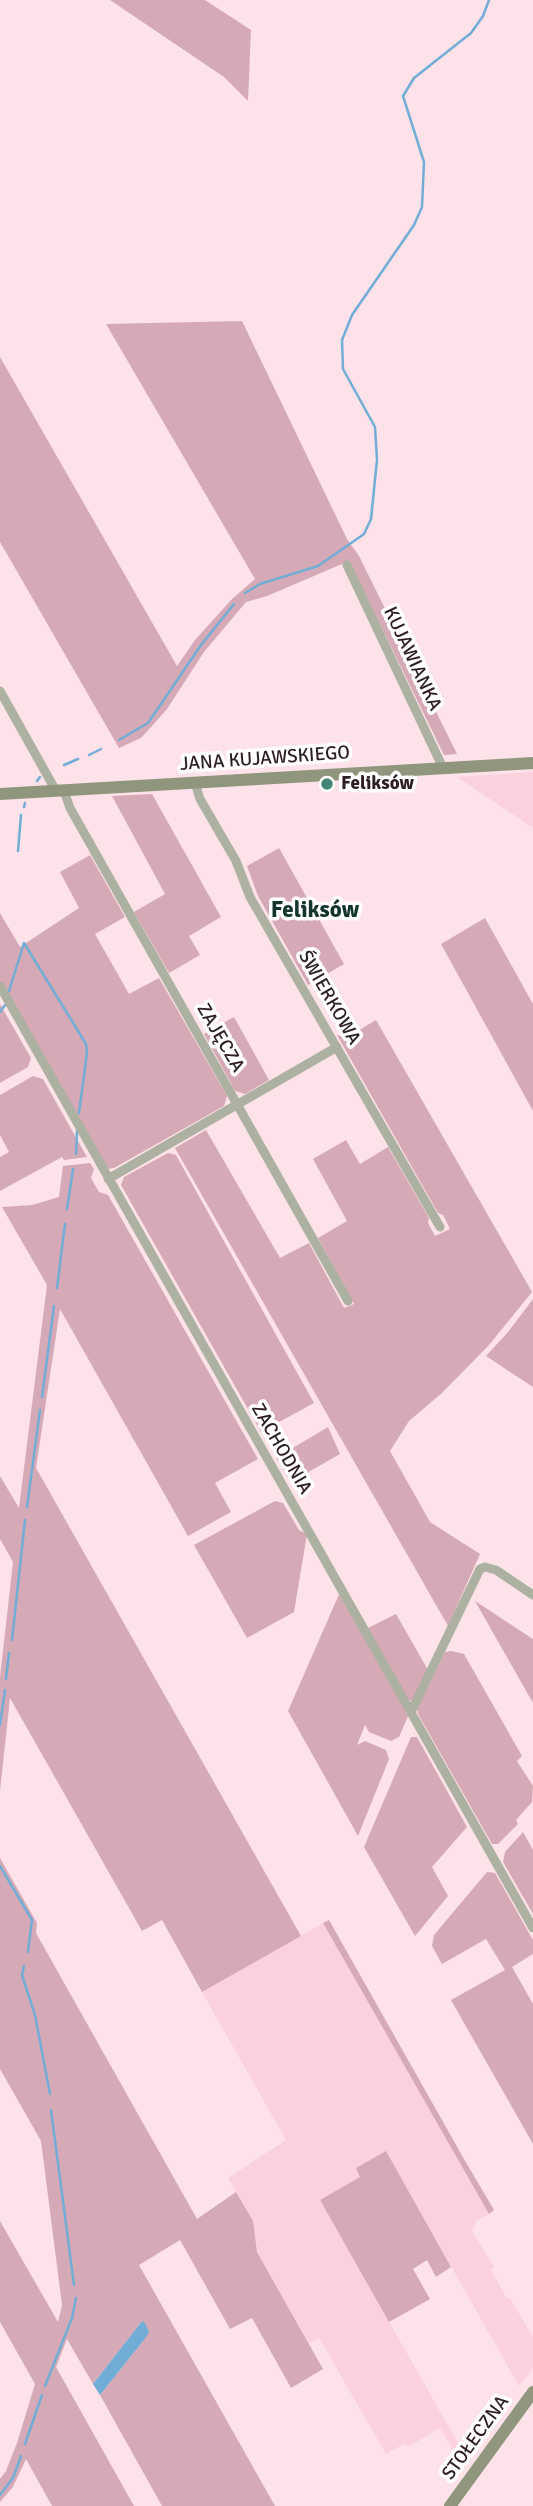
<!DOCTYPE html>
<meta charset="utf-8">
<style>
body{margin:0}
canvas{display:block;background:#fde2ea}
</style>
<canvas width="533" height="2506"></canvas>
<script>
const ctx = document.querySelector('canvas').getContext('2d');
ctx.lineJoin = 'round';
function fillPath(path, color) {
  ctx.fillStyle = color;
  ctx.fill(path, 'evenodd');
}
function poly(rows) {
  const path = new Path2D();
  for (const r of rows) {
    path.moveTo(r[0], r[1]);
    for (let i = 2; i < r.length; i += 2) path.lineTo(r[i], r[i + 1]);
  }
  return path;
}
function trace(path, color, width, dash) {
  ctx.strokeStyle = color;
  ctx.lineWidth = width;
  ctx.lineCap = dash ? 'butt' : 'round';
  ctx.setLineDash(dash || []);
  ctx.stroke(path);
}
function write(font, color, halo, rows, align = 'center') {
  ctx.font = font + ' Signika,sans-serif';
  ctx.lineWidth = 7;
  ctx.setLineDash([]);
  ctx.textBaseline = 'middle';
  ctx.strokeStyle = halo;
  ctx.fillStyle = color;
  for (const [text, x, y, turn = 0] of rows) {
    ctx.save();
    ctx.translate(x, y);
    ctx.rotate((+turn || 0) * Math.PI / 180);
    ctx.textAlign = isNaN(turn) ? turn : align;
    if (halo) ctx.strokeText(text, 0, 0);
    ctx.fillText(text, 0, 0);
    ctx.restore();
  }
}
fillPath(poly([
 [533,772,533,828,457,777],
 [323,1923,489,2214,476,2221,472,2231,494,2267,491,2269,507,2299,510,2298,533,2337,533,2367,519,2386,386,2152,357,2168,360,2177,320,2200,467,2459,462,2466,440,2428,408,2447,406,2443,386,2454,319,2338,309,2343,257,2252,253,2221,228,2178,286,2140,202,1992]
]), '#fbd1dd');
fillPath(poly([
 [110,0,205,0,251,30,248,101,224,77],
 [242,321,347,539,359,556,457,754,444,755,349,561,267,596,246,602,204,652,167,709,152,726,141,738,119,748,0,542,0,357,177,666,195,640,232,599,255,579,106,324],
 [152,794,221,917,189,936,200,955,169,973,134,912,165,894,112,796],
 [279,848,344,964,308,985,258,896,247,866],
 [90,855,125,917,95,934,129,994,159,978,227,1096,224,1106,114,1168,106,1169,0,982,0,913,20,947,79,908,60,872],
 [485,918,533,1004,533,1111,441,944],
 [0,1004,31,1058,28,1067,0,1083],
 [234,1017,269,1080,245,1094,235,1091,204,1034],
 [376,1020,532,1292,489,1345,442,1393,409,1421,390,1451,430,1522,480,1554,448,1626,175,1148,206,1130,280,1258,309,1243,344,1308,354,1304,318,1238,347,1221,313,1159,346,1140,360,1164,388,1147,429,1218,428,1223,435,1236,450,1229,443,1215,438,1213,337,1035,346,1038],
 [33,1076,43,1079,87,1157,64,1160,62,1157,0,1191,0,1157,9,1152,0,1135,0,1095],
 [168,1153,176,1155,314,1403,261,1432,121,1185,124,1177],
 [90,1163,94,1169,91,1178,99,1192,108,1195,258,1459,215,1483,231,1512,188,1536,60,1309,36,1468,301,1936,202,1992,162,1920,142,1931,10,1698,0,1791,0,1677,13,1562,0,1539,0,1476,19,1508,47,1285,2,1207,32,1205,59,1197,63,1166],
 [533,1299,533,1387,486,1356,508,1332],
 [328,1427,340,1454,291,1482,276,1458],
 [275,1501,283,1503,299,1530,307,1534,294,1612,247,1638,194,1545],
 [340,1592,409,1714,399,1737,391,1741,369,1732,365,1725,357,1745,365,1741,386,1750,389,1759,358,1836,288,1711],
 [475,1601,533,1639,533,1703],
 [396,1614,428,1670,413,1701,407,1700,366,1629],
 [451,1651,464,1654,522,1756,517,1761,533,1786,532,1802,516,1820,518,1824,498,1844,492,1844,418,1714,417,1709,445,1652],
 [411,1737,417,1737,467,1827,432,1867,448,1896,415,1936,364,1847],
 [523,1832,533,1850,533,1914,503,1862,505,1852],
 [0,1858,37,1923,36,1933,197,2219,236,2192,253,2221,257,2252,323,2369,291,2388,252,2318,230,2329,180,2240,139,2265,275,2506,162,2506,100,2395,144,2340,142,2321,93,2384,67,2339,56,2367,134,2506,52,2506,26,2459,13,2487,0,2502,0,2479,6,2471,17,2443,35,2384,0,2322,0,2221,58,2322,62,2305,41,2141,0,2069],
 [487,1872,495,1873,533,1940,533,1954,512,1967,533,2004,533,2144,451,2000,505,1970,486,1939,442,1964,432,1946,434,1935],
 [329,1920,464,2159,494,2210,489,2214,323,1923],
 [386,2151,451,2267,436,2277,427,2260,413,2269,430,2299,389,2322,320,2200,360,2177,356,2168]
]), '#d6a9b6');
fillPath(poly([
 [142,2321,145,2323,149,2332,144,2340,100,2395,93,2384]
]), '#71add4');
trace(poly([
 [245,593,260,584,318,566,364,534,371,519,377,460,375,427,343,369,342,340,352,315,414,225,422,207,424,162,403,96,414,78,471,33,483,16,489,0],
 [119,740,148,723,201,645,234,604],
 [89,755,101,749],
 [64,765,78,759],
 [37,781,40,777],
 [24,807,25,803],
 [18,851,21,815],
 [24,943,86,1044,87,1053,79,1113],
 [9,991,24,943],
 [0,1012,5,1005],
 [76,1154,77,1131],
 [67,1209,73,1169],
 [57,1288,65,1224],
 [42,1397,54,1306],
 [27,1507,40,1410],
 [12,1640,25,1520],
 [6,1679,9,1653],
 [0,1725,5,1690],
 [0,1866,32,1920,28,1952],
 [24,1966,22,1975,35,2015,50,2094],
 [51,2110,74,2285],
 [45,2386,72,2318,76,2298],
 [25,2444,42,2395],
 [0,2495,13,2478,21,2456]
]), '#71add4', 2.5);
trace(poly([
 [347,565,443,768],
 [0,691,56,791],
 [195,783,200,799,236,861,250,897,440,1227],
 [64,791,70,808,348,1301],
 [0,986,533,1928],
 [108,1179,337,1047],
 [411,1712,480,1569,485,1567,496,1570,533,1595]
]), '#adb1a1', 9);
trace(poly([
 [0,794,533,763],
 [450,2506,533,2392]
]), '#90967d', 12);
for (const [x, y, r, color] of [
 [327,784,7,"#438678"]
]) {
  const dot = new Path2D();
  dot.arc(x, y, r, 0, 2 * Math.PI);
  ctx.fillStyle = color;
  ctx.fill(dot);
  trace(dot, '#fff', 2.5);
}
write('19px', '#2e1e23', '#fff', [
 ["KUJAWIANKA",412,659,65],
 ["JANA KUJAWSKIEGO",265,759,-4],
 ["ŚWIERKOWA",329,998,60],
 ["ZAJĘCZA",220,1038,60],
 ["ZACHODNIA",281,1449,60],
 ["STOŁECZNA",476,2438,-54]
]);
write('bold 19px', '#2e1e23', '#fff', [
 ["Feliksów",341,784]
], 'left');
write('bold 23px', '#14342e', '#fff', [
 ["Feliksów",315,911]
]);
</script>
